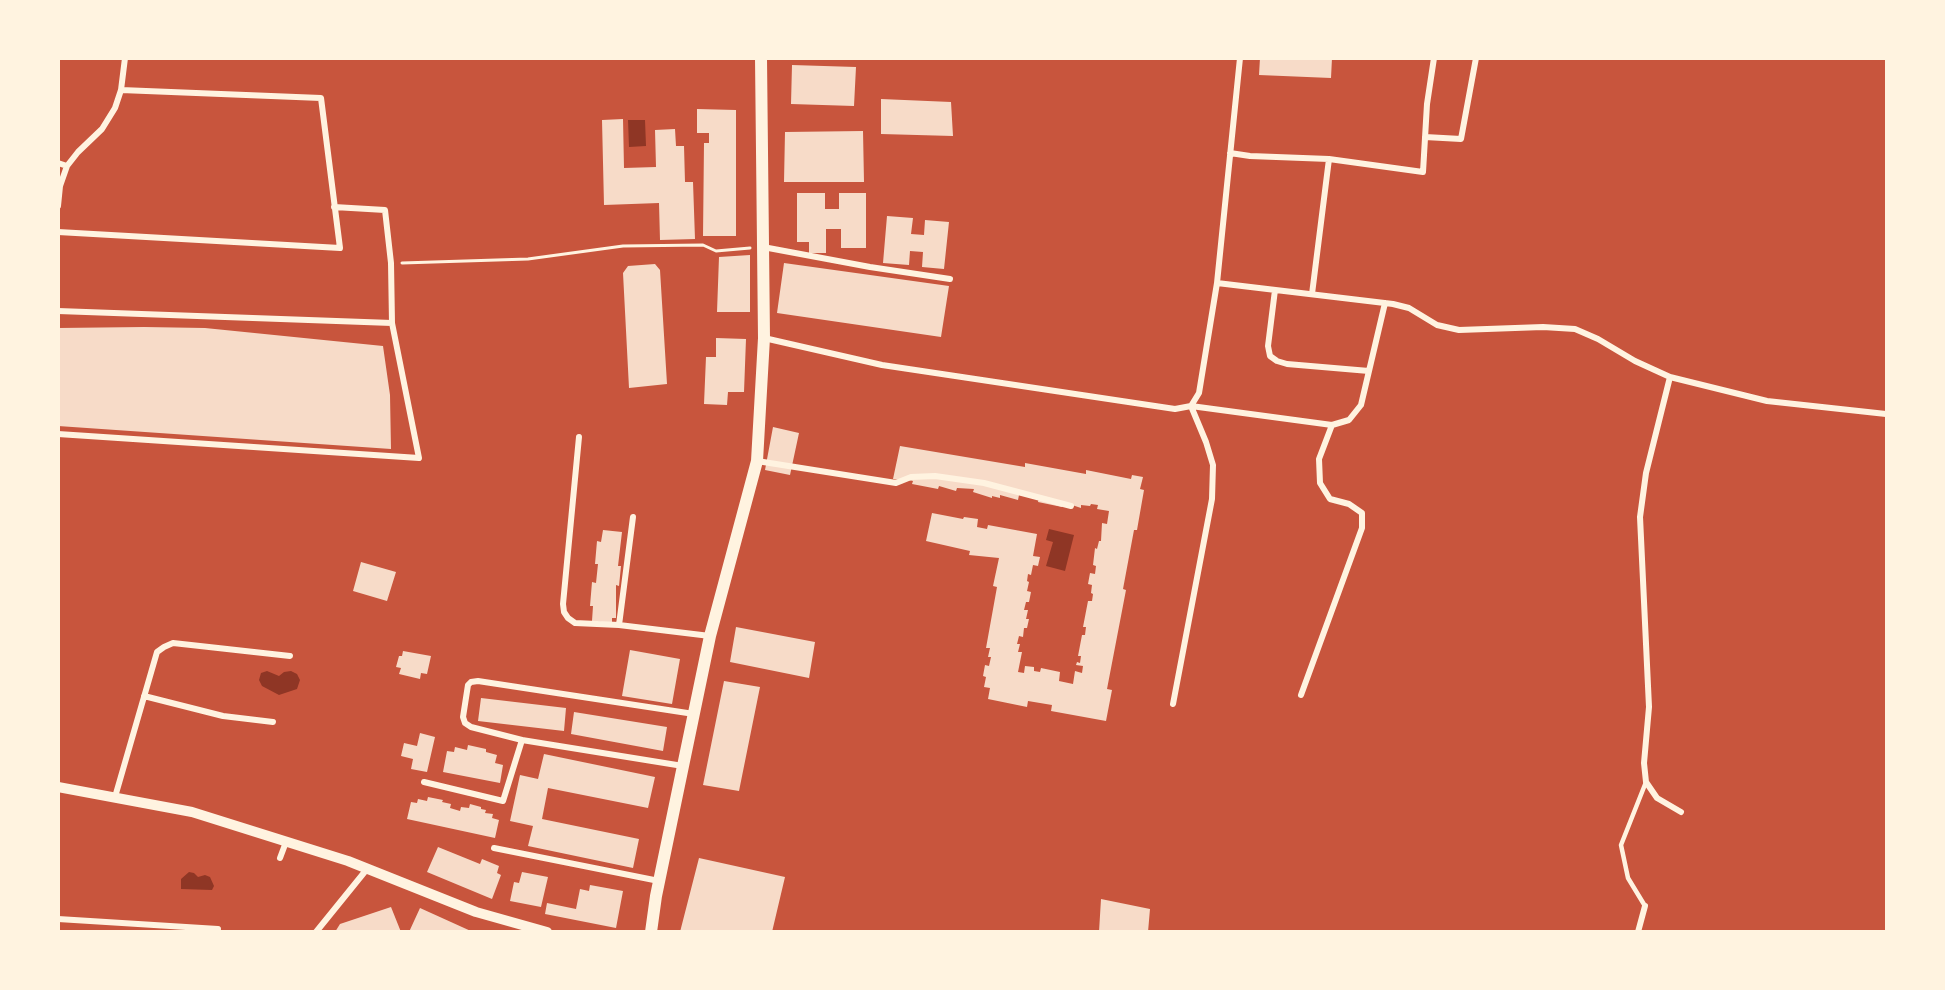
<!DOCTYPE html>
<style>
body{margin:0}
#map{position:relative;width:1945px;height:990px;overflow:hidden;background:#c8553d;font-family:Jost,sans-serif}
canvas{display:block}
.frame{position:absolute;inset:0;border:60px solid #fff3e0;pointer-events:none}
</style>
<div id="map">
<canvas width="1945" height="990"></canvas>
<div class="frame"></div>
</div>
<script>
const ctx = document.querySelector('canvas').getContext('2d');
ctx.lineJoin = 'round';
function fillPath(path, color) {
  ctx.fillStyle = color;
  ctx.fill(path, 'evenodd');
}
function poly(rows) {
  const path = new Path2D();
  for (const r of rows) {
    path.moveTo(r[0], r[1]);
    for (let i = 2; i < r.length; i += 2) path.lineTo(r[i], r[i + 1]);
  }
  return path;
}
function trace(path, color, width, dash) {
  ctx.strokeStyle = color;
  ctx.lineWidth = width;
  ctx.lineCap = dash ? 'butt' : 'round';
  ctx.setLineDash(dash || []);
  ctx.stroke(path);
}
fillPath(poly([
 [628,120,645,120,646,146,629,147],
 [1049,529,1074,535,1065,571,1046,566,1053,542,1046,540],
 [267,671,279,676,284,672,291,671,297,674,300,680,297,689,279,695,262,686,259,680,261,673],
 [189,872,194,873,198,877,205,875,210,877,214,886,212,890,181,889,181,879]
]), '#8f3625');
fillPath(poly([
 [1260,58,1332,58,1331,78,1259,75],
 [792,65,856,67,854,106,791,104],
 [881,99,951,102,953,136,881,134],
 [697,109,736,110,736,236,703,236,704,143,709,143,709,133,697,133],
 [623,119,624,168,656,167,655,130,675,129,676,146,684,146,685,182,693,182,695,239,660,240,659,203,604,205,602,120],
 [863,131,864,182,784,182,785,132],
 [797,193,825,193,825,209,839,209,839,193,866,193,866,248,841,248,841,229,826,229,826,253,809,253,809,242,797,242],
 [887,216,913,218,911,234,924,235,925,220,949,222,944,269,922,267,923,252,910,251,909,265,883,263],
 [750,255,750,312,717,312,719,257],
 [784,263,949,286,941,337,777,313],
 [655,264,660,270,667,384,629,388,623,273,628,266],
 [144,327,205,328,383,346,390,395,391,449,58,426,58,328],
 [716,338,746,339,744,392,728,392,727,405,704,404,706,357,716,357],
 [773,427,799,433,790,475,765,470],
 [900,446,1025,467,1025,463,1086,474,1086,470,1131,479,1132,475,1143,477,1140,489,1144,490,1137,530,1134,530,1123,589,1126,590,1107,689,1112,690,1106,721,1051,711,1052,705,1028,701,1027,707,988,699,990,688,984,687,986,677,983,676,985,665,989,666,991,657,988,657,990,648,986,648,997,587,993,586,999,558,969,555,970,551,926,541,932,513,963,519,964,517,978,519,977,527,987,529,988,525,1037,534,1033,556,1040,557,1038,566,1033,565,1031,575,1028,574,1027,581,1029,582,1027,591,1031,592,1029,602,1026,602,1024,610,1028,610,1026,619,1029,619,1027,628,1024,628,1023,637,1019,636,1017,644,1020,644,1018,652,1022,652,1018,672,1024,673,1025,666,1034,667,1034,671,1040,672,1041,668,1060,672,1059,681,1073,684,1075,671,1082,673,1083,666,1076,665,1077,662,1080,663,1081,656,1078,656,1082,635,1085,635,1086,627,1083,627,1088,601,1092,601,1093,594,1091,593,1092,585,1088,584,1090,573,1095,574,1096,566,1093,565,1095,548,1097,549,1099,541,1101,541,1102,523,1107,524,1109,511,1097,509,1098,505,1091,504,1090,506,1081,505,1081,508,1063,502,1062,507,1038,502,1039,497,1019,495,1018,500,1000,495,1000,498,992,496,992,498,973,492,974,489,957,488,956,491,939,486,938,489,912,484,913,481,904,479,904,481,893,479],
 [603,530,622,532,618,566,621,566,619,586,616,585,616,618,612,618,612,623,592,621,593,606,590,606,592,582,596,583,598,564,595,564,597,541,601,542],
 [361,562,396,572,387,601,353,591],
 [736,627,815,642,809,678,730,662],
 [630,650,680,659,672,704,622,696],
 [403,651,431,656,427,674,421,673,420,679,399,674,401,668,396,667,399,656,402,656],
 [724,681,760,687,739,791,703,785],
 [481,698,566,708,564,731,478,721],
 [574,712,667,727,663,751,571,734],
 [420,733,435,737,427,772,411,769,413,759,401,756,404,743,417,746],
 [468,745,486,749,486,752,497,755,495,763,503,765,500,783,443,772,447,751,454,752,455,747,467,750],
 [544,754,655,777,648,808,548,788,542,819,639,839,633,868,528,846,533,826,510,821,520,775,538,779],
 [428,797,443,800,442,802,451,804,450,808,460,811,461,807,469,808,470,804,481,807,481,809,486,810,485,813,493,814,492,818,499,820,495,838,407,819,411,802,417,803,418,799,427,801],
 [438,847,480,864,482,859,499,866,497,873,501,875,492,899,427,872],
 [699,858,785,877,772,932,680,932],
 [522,872,548,877,541,907,510,901,514,882,519,883],
 [590,885,623,891,616,928,545,914,547,903,576,909,580,889,589,891],
 [1101,899,1150,909,1148,932,1099,932],
 [391,907,401,932,335,932,340,924],
 [420,908,473,932,409,932]
]), '#f7dbc8');
trace(poly([
 [402,263,528,259,623,246,703,245,716,251,750,248]
]), '#fff3e0', 3);
trace(poly([
 [1645,906,1628,878,1621,845,1646,782]
]), '#fff3e0', 4.5);
trace(poly([
 [1425,137,1461,139,1476,58],
 [1230,153,1250,156,1329,159,1423,172,1427,104,1434,58],
 [58,163,67,166],
 [58,206,60,186,67,166,78,152,102,129,115,108,121,90,125,58],
 [58,232,340,248,321,98,121,90],
 [763,247,870,267,950,279],
 [1217,283,1240,58],
 [1275,290,1268,346,1270,356,1277,361,1287,364,1369,371],
 [1312,294,1329,159],
 [58,311,392,323],
 [764,338,882,365,1175,409,1191,406,1199,393,1217,283,1393,304,1409,308,1437,325,1459,330,1543,327,1575,329,1598,339,1635,361,1670,377,1767,401,1886,414],
 [1670,377,1646,473,1640,517,1649,707,1644,763,1646,782,1657,798,1681,812],
 [58,434,419,458,392,323,391,263,385,210,334,207],
 [579,437,563,604,564,612,568,618,575,623,619,625],
 [757,461,896,483,911,477,935,476,984,483,1071,506],
 [633,517,619,625,710,636],
 [1301,695,1362,528,1362,513,1349,504,1330,499,1320,483,1319,459,1332,425],
 [144,696,223,716,273,722],
 [1173,704,1212,499,1213,465,1206,442,1191,406,1332,425,1349,420,1361,405,1385,303],
 [522,740,471,727,465,723,463,717,468,685,471,682,478,681,694,714],
 [424,782,503,801,522,740,683,766],
 [115,797,157,652,164,647,173,643,290,656],
 [494,848,659,881],
 [280,858,286,842],
 [58,919,218,929],
 [316,932,367,869],
 [1638,932,1645,906]
]), '#fff3e0', 6);
trace(poly([
 [58,787,192,812,348,861,476,912,547,932]
]), '#fff3e0', 10);
trace(poly([
 [651,932,656,896,710,636,757,461,764,338,761,58]
]), '#fff3e0', 12);
</script>
